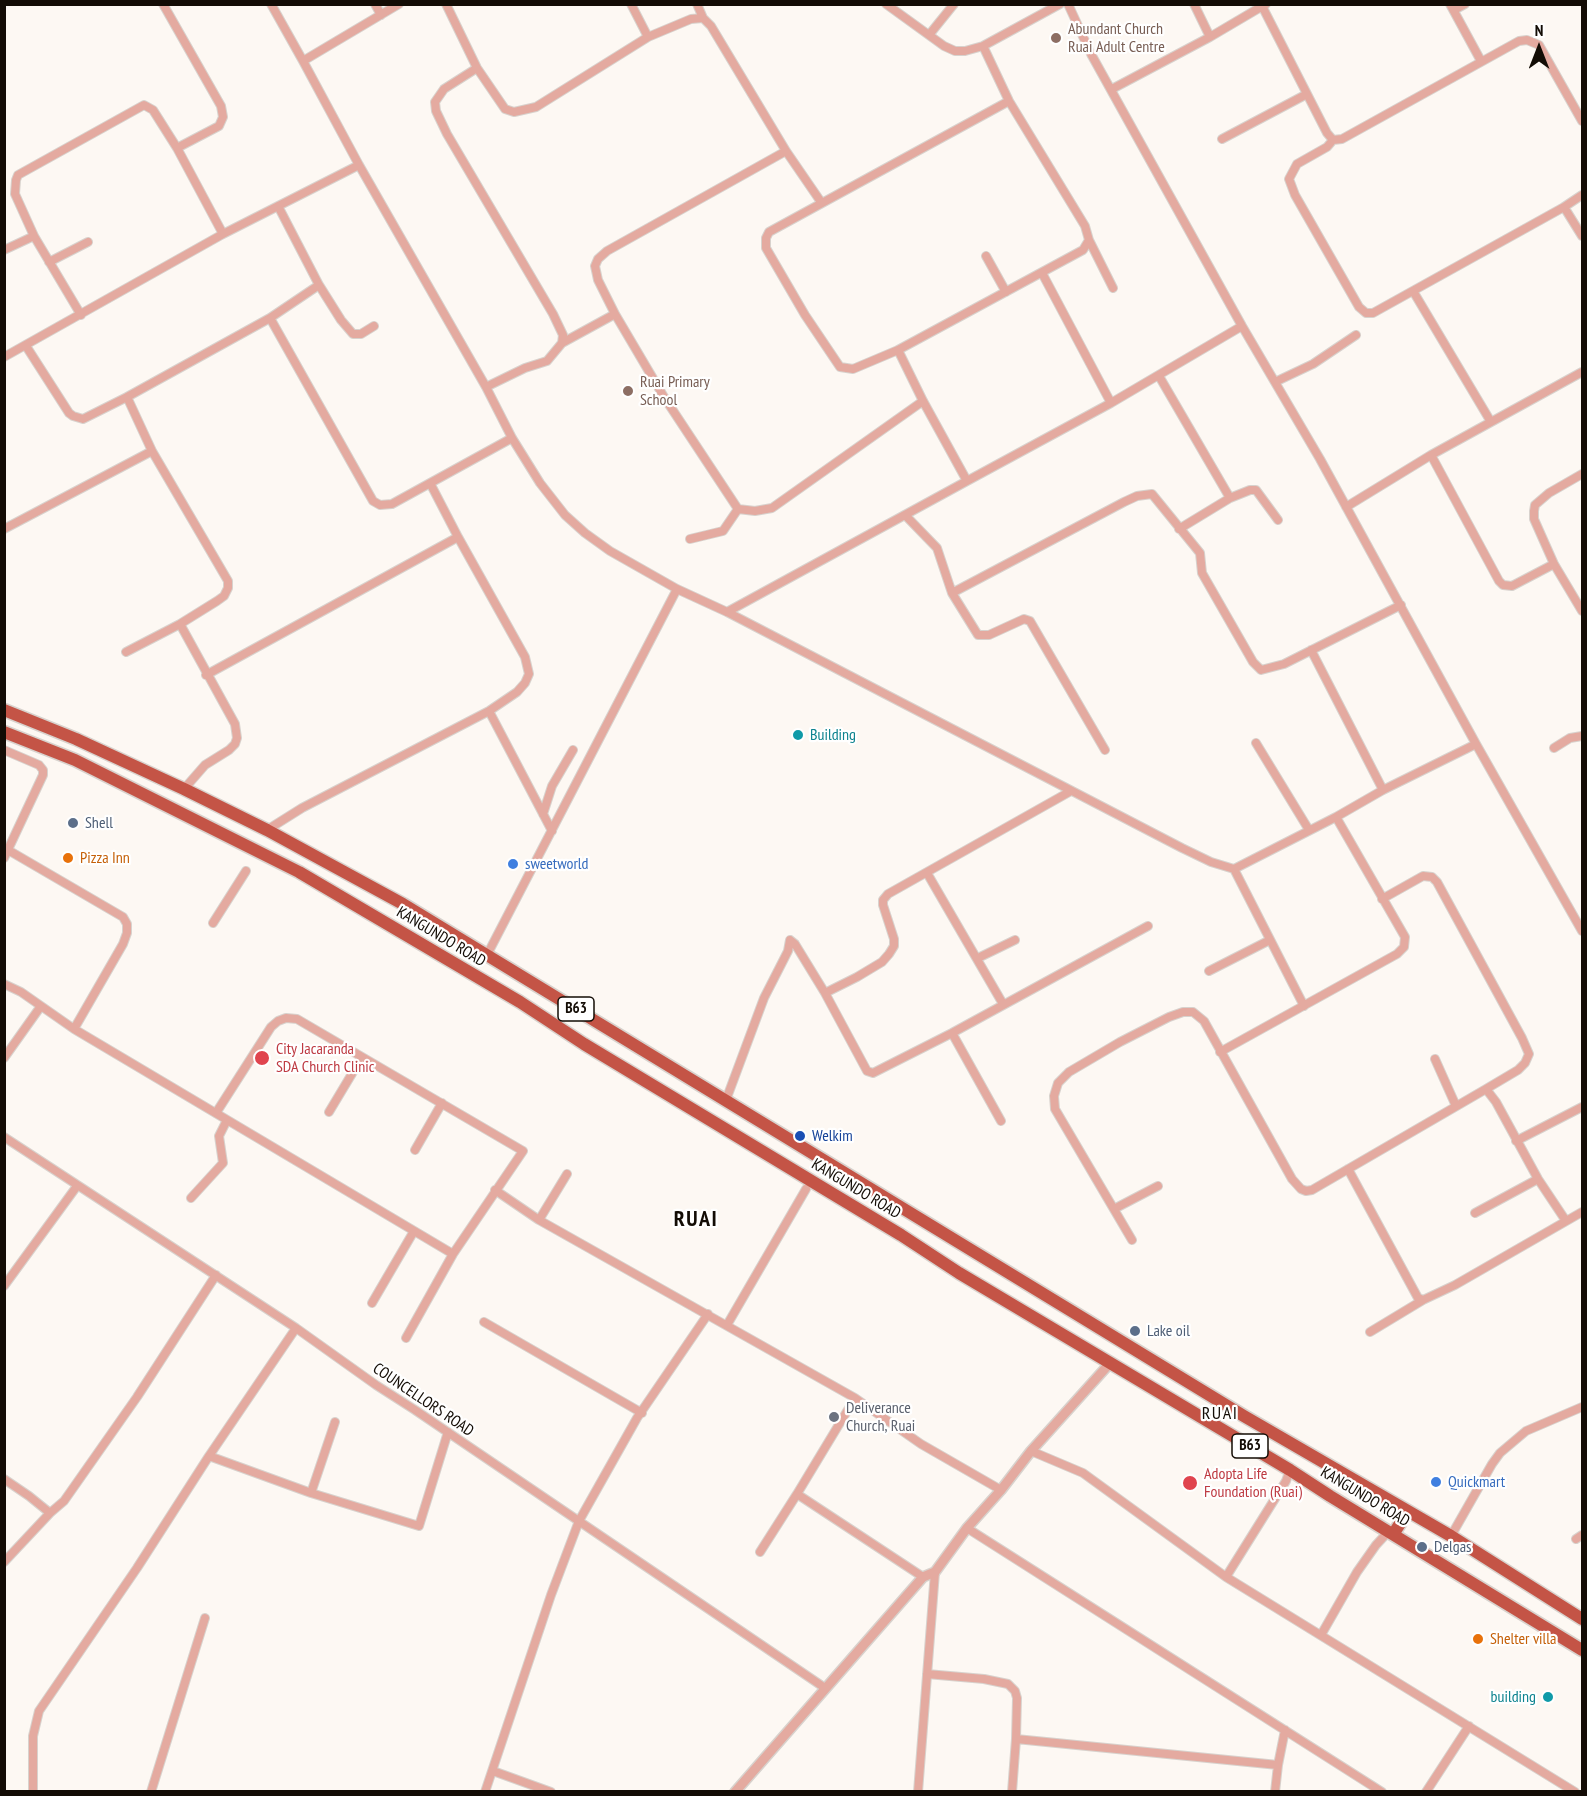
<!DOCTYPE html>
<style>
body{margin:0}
#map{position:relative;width:1587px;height:1796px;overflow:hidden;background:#fdf8f3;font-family:"PT Sans Narrow",sans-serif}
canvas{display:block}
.frame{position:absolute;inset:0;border:6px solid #130c05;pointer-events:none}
.north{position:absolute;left:1509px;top:18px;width:60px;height:60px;-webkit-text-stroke:4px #fff;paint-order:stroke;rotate:0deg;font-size:16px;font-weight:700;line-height:24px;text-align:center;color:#130c05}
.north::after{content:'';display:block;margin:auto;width:21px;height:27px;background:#130c05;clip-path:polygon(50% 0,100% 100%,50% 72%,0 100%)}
</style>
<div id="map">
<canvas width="1587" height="1796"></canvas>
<div class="frame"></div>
<div class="north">N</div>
</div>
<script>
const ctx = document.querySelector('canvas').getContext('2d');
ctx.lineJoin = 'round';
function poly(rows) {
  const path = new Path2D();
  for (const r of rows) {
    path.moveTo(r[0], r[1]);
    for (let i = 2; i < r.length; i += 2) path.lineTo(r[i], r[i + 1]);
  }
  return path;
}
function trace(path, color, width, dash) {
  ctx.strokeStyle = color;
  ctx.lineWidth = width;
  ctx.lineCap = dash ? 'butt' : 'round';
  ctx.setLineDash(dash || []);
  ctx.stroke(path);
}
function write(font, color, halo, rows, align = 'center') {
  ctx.font = font + ' "PT Sans Narrow",sans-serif';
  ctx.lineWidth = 4.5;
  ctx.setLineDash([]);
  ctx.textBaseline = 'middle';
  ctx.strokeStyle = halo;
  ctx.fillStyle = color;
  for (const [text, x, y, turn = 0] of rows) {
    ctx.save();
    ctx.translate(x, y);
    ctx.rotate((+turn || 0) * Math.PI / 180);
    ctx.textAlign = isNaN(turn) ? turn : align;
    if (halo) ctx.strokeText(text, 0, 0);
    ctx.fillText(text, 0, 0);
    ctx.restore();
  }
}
const minor = poly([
 [163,4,221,106,223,117,219,126,177,148,223,234],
 [271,4,303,61,359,165,486,387,512,438,540,483,565,515,585,533,610,551,677,589,727,612,1182,848,1211,862,1234,869,1336,817,1383,790,1476,744],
 [375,4,381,15],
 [446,4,477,68,505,109,514,112,536,107,648,37,691,19,703,18,711,26,786,151,821,202],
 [631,4,648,37],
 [697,4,703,18],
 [886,4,944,46,955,51,965,51,983,46,1060,4],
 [1068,4,1091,54,1242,326,1320,459,1476,744,1582,931],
 [1194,4,1210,37],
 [1450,4,1481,61],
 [1262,6,1327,133,1333,140,1342,139,1519,41,1527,40,1539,45,1582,121],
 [1454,10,1465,4],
 [929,35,954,4],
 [303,61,399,4],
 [477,68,444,89,435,102,436,111,447,134,553,314,563,335,562,343],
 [1112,89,1210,37,1266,4],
 [1009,101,769,232,766,238,766,248,805,315,840,367,853,369,898,350,923,401,967,481,1111,403,1242,326],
 [1222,139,1307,94],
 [1333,140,1327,147,1297,164,1289,179,1295,195,1359,307,1366,313,1373,313,1564,207],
 [1582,195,1564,207,1582,236],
 [34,236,15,194,16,180,18,175,144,105,153,110,177,148],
 [1089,240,1113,288],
 [4,250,34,236,81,315],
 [986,256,1006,292],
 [49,262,88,242],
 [1042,273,1111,403],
 [319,285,341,320,353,334,361,334,374,326],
 [1413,291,1491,422],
 [270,318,319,285,278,206],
 [26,346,69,413,73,416,83,419,127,397],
 [898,350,1083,250,1089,240,1085,226,1009,101,983,46],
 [4,357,223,234,359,165],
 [1159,376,1230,498,1179,529],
 [1275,382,1313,364,1356,335],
 [486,387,525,368,547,361,562,343,615,314],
 [152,451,127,397,270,318,373,501,380,505,392,504,512,438],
 [1431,455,1499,581,1503,585,1512,586,1554,564],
 [1582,474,1549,493,1535,505,1534,511,1534,519,1554,564,1582,611],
 [430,483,458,537],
 [1230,498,1250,490,1256,490,1278,520],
 [1346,507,1431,455,1582,372],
 [738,509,664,397,615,314,598,280,595,266,598,259,607,251,786,151],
 [905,515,937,548,952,593,978,635,989,635,1024,619,1030,621,1105,750],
 [4,529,152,451,228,581,228,588,224,596,217,601,180,624,126,652],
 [690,539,723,531,738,509,755,511,772,508,923,401],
 [952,593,1124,502,1137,496,1152,494,1200,553,1202,573,1253,662,1261,670,1284,664,1401,605],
 [727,612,967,481],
 [180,624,235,724,237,738,235,744,229,750,205,765,184,789],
 [1311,650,1383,790],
 [206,675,458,537,525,657,529,674,525,683,517,692,489,711,302,808,267,830],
 [489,711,552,831],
 [1256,743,1309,830],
 [1554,748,1570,738,1582,736],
 [4,750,39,765,43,770,43,775,4,858],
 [543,814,552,786,573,750],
 [8,850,123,917,127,924,127,933,123,944,74,1029],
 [1234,869,1304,1006],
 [927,873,1003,1004],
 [1382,899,1423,876,1432,877,1437,882,1522,1038,1529,1054,1525,1063,1518,1070,1486,1089],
 [213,923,246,871],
 [487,955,677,589],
 [978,958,1015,940],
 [1209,971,1270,940],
 [4,984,21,992,74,1029,453,1254,523,1151,297,1019,286,1018,278,1021,271,1027,216,1113],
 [825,993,857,977,882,962,889,954,894,946,894,939,883,905,883,900,888,894,1071,791],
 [952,1033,1001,1121],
 [1220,1052,1397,954,1404,947,1405,937,1336,817],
 [4,1058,41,1006],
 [1435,1059,1456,1106],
 [726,1100,764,998,788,951,790,940,795,944,825,993,867,1071,873,1073,952,1033,1148,926],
 [329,1112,362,1057],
 [4,1137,296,1328,376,1385,415,1410,825,1688],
 [1516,1141,1582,1107],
 [415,1150,442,1103],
 [1348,1169,1418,1298,1423,1300,1455,1285,1582,1212],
 [495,1190,539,1220,855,1398,797,1494,923,1577],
 [191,1198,223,1163,219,1136,227,1120],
 [1114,1209,1158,1186],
 [1475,1213,1538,1179],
 [539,1220,567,1174],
 [1132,1240,1055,1109,1054,1096,1058,1083,1069,1072,1120,1042,1169,1017,1183,1012,1193,1012,1204,1021,1292,1179,1301,1189,1306,1191,1312,1190,1486,1089,1496,1102,1538,1179,1566,1221],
 [4,1286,77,1186],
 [372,1303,414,1231],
 [484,1322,642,1413],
 [727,1325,806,1189],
 [1370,1332,1423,1300],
 [406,1338,453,1254],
 [855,1398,921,1444,1001,1490],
 [1031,1451,1083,1473,1226,1577,1575,1792],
 [209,1456,311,1493,419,1526,448,1432],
 [4,1479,29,1496,50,1513],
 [311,1493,335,1422],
 [967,1528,1382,1792],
 [1451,1536,1492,1464,1500,1453,1526,1431,1582,1407],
 [1576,1539,1582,1535],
 [760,1552,797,1494],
 [4,1562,50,1513,64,1501,137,1397,216,1275],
 [1226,1577,1286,1481,1290,1470],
 [1321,1635,1357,1572,1376,1545,1389,1531],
 [927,1674,984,1679,1008,1684,1015,1691,1017,1698,1016,1739],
 [493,1771,551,1792],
 [33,1792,33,1736,39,1711,137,1568,209,1456,296,1328],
 [151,1792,205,1618],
 [485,1792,551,1595,579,1521,637,1418,708,1314],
 [918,1792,935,1572],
 [1012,1792,1016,1739,1278,1765],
 [1275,1792,1278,1765,1285,1730],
 [1426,1792,1469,1726]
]);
const tertiary = poly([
 [735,1792,923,1577,935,1572,967,1528,1001,1490,1031,1451,1111,1362]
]);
const trunk = poly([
 [4,710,76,739,184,789,267,830,403,904,1244,1416,1451,1536,1582,1619],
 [4,732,75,760,299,872,520,1002,584,1044,901,1235,959,1273,1290,1470,1330,1496,1582,1650],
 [1394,1533,1408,1511]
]);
trace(minor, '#d8d2cd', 10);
trace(tertiary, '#d8d2cd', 12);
trace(trunk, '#d8d2cd', 15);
trace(minor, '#e4aaa0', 8);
trace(tertiary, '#e4aaa0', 9);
trace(trunk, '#c45446', 12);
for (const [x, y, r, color] of [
 [1056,38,6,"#8d6e63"],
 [628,391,6,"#8d6e63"],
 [798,735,6,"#0f9aa8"],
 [73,823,6,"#5c6f8a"],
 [68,858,6,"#e8710a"],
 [513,864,6,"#3f7fe0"],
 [262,1058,8,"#e0444e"],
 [800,1136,6,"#1a4fb4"],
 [1135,1331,6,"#5c6f8a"],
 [834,1417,6,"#6b7280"],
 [1436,1482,6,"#3f7fe0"],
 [1190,1483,8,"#e0444e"],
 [1422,1547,6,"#5c6f8a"],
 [1478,1639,6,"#e8710a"],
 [1548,1697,6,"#0f9aa8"]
]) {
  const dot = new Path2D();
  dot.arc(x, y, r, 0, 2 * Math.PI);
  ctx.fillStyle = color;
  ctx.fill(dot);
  trace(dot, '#fff', 2);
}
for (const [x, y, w] of [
 [576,1009,36],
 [1250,1446,36]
]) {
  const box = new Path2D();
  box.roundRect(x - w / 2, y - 12, w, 24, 4.5);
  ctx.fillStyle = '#fff';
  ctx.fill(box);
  trace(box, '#130c05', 1.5);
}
write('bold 15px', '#130c05', null, [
 ["B63",576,1009],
 ["B63",1250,1446]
]);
write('16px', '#785e54', '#fff', [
 ["Abundant Church",1068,29],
 ["Ruai Adult Centre",1068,47],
 ["Ruai Primary",640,382],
 ["School",640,400]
], 'left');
write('16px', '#0d838f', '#fff', [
 ["Building",810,735],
 ["building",1536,1697,"right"]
], 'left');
write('16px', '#4e5e75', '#fff', [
 ["Shell",85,823],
 ["Lake oil",1147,1331],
 ["Delgas",1434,1547]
], 'left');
write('16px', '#c56008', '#fff', [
 ["Pizza Inn",80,858],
 ["Shelter villa",1490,1639]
], 'left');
write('16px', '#366cbe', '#fff', [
 ["sweetworld",525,864],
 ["Quickmart",1448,1482]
], 'left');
write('16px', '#130c05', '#fff', [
 ["KANGUNDO ROAD",441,937,31],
 ["KANGUNDO ROAD",856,1189,31],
 ["COUNCELLORS ROAD",423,1400,34],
 ["KANGUNDO ROAD",1365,1497,31]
]);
write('16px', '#be3a42', '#fff', [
 ["City Jacaranda",276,1049],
 ["SDA Church Clinic",276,1067],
 ["Adopta Life",1204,1474],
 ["Foundation (Ruai)",1204,1492]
], 'left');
write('16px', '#164399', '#fff', [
 ["Welkim",812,1136]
], 'left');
write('16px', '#5b616d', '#fff', [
 ["Deliverance",846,1408],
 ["Church, Ruai",846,1426]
], 'left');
ctx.letterSpacing = '1.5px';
write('18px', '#130c05', '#fff', [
 ["RUAI",1220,1414]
]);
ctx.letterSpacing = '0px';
ctx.letterSpacing = '1.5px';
write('bold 22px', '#130c05', '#fff', [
 ["RUAI",696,1220]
]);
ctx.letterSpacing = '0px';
</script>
